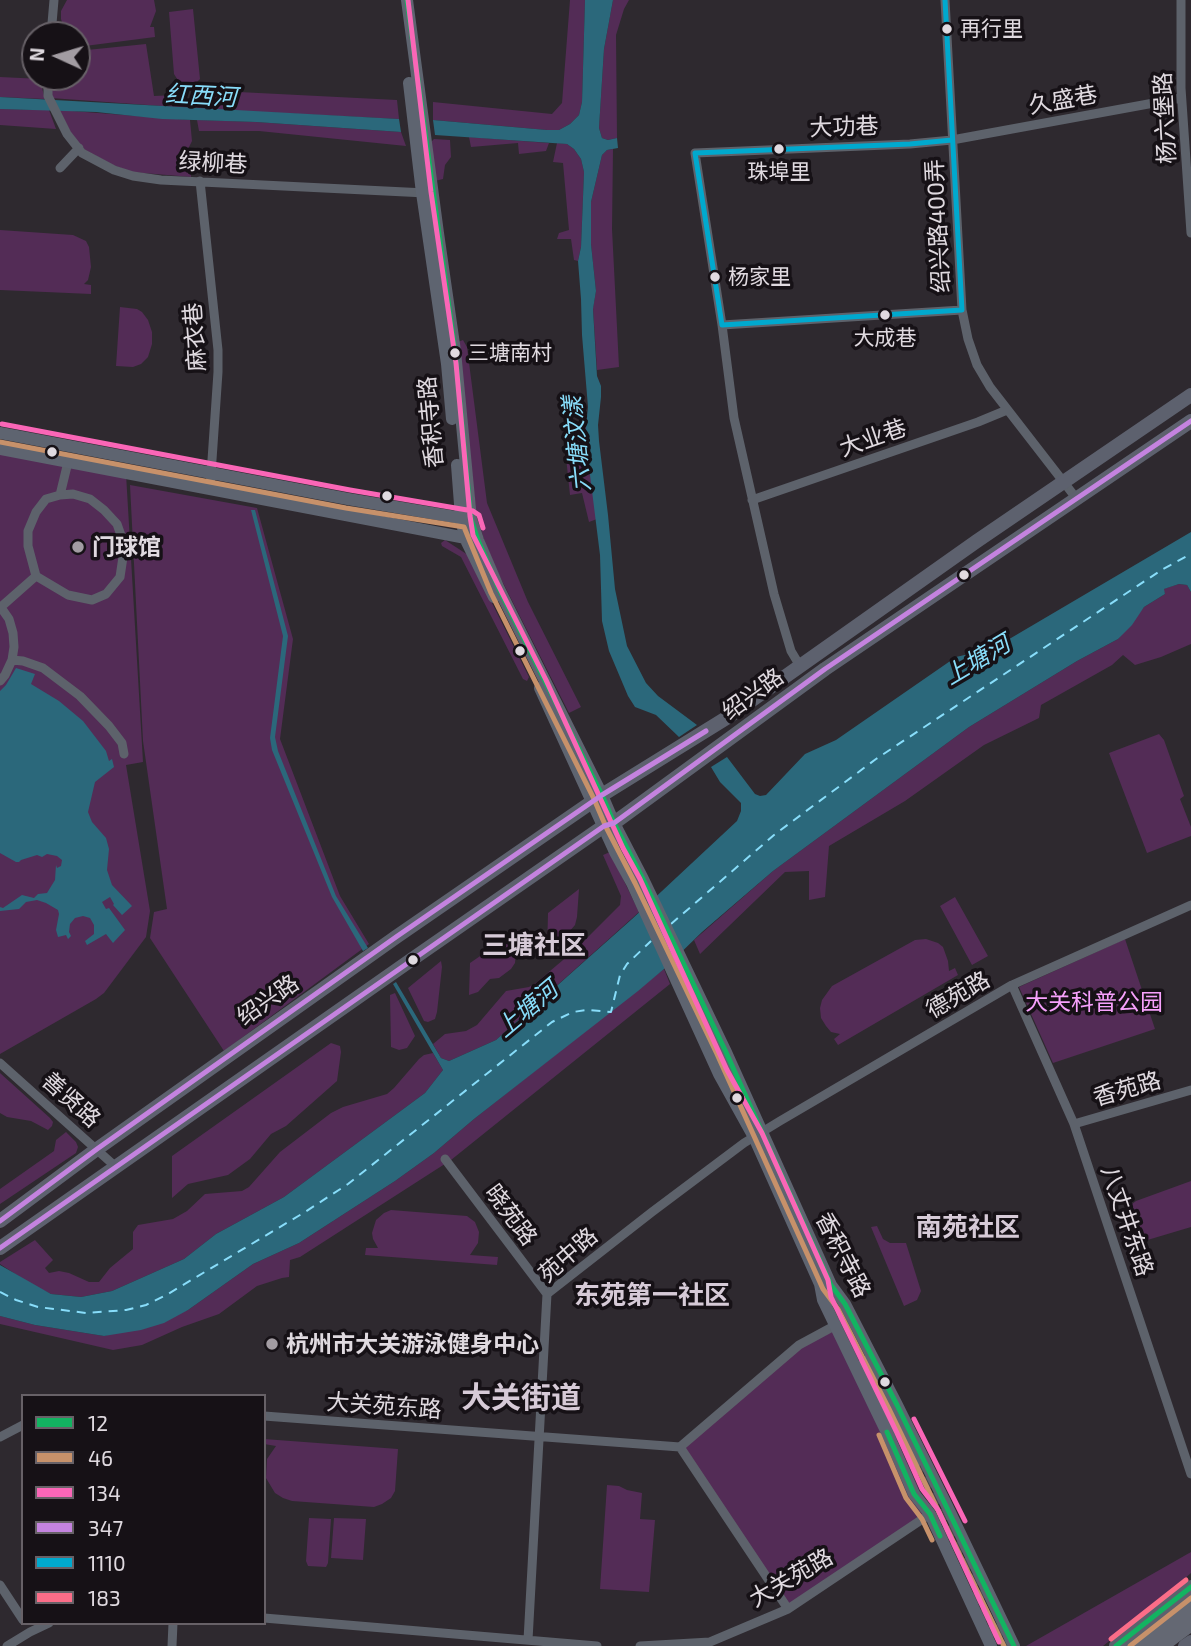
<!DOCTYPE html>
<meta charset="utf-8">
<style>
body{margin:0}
#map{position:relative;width:1191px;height:1646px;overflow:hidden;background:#2e292f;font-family:"Exo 2",sans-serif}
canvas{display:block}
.legend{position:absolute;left:21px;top:1394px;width:245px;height:231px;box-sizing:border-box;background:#161116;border:2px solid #676167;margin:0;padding:9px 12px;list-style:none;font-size:21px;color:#e0dae0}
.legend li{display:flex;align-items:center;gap:14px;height:35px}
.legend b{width:35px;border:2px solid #676167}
.north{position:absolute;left:21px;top:21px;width:70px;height:70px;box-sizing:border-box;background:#161116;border:2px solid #676167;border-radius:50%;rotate:274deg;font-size:19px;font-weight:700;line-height:28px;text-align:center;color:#e0dae0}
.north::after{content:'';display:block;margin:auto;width:24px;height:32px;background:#a29ca2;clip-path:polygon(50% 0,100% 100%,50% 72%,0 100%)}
</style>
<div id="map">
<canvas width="1191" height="1646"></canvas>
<ul class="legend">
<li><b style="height:9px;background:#13b361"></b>12</li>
<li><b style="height:9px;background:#c7916a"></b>46</li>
<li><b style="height:9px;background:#fa66b7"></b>134</li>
<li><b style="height:9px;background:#c483df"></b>347</li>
<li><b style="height:9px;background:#00a9ce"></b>1110</li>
<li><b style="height:9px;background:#fb6d88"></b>183</li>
</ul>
<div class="north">N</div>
</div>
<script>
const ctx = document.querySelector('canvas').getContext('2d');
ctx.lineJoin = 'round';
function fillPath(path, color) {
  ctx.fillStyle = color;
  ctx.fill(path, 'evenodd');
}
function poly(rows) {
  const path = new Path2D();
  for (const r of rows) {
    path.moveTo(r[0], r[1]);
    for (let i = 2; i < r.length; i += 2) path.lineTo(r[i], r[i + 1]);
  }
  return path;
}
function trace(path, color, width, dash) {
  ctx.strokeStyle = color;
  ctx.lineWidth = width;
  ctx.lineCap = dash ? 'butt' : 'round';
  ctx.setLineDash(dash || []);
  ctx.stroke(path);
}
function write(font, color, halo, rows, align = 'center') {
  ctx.font = font + ' "Exo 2","Noto Sans SC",sans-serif';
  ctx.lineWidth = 7;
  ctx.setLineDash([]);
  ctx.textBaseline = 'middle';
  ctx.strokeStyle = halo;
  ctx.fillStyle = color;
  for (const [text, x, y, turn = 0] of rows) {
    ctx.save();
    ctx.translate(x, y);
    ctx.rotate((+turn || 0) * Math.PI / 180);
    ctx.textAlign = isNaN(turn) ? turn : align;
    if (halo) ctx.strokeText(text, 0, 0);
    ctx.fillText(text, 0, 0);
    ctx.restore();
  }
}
fillPath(poly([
 [67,0,154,0,156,11,150,27,154,27,155,37,77,47,77,35,66,35,61,19,61,11],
 [570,0,585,0,582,102,579,115,570,124,559,130,547,130,433,120,433,102,552,114,562,103],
 [613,0,629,0,624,9,616,35,617,138,608,140,602,138,599,128,604,49],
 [193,9,200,79,196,83,183,85,179,82,174,74,169,12],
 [146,44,154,96,175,95,186,100,189,108,51,98,51,77,77,77,77,51],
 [0,77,42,79,42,88,45,99,0,97],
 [203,86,219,91,397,100,399,119,196,109,196,101],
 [0,109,49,110,56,129,0,125],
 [59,110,190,120,192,141,189,147,191,177,131,172,113,165,85,150,71,133],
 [197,120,256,122,401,132,406,146,259,131,199,131],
 [469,137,549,143,546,151,519,154,518,143,471,147],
 [434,139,450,140,451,157,445,165,443,179,435,181,431,142],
 [557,143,567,144,574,149,581,159,584,172,581,247,578,261,574,260,571,239,557,239,559,233,569,230,563,163,553,162],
 [613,149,612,229,619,367,597,370,593,308,596,291,591,244,591,202,602,155,607,150],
 [0,230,73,235,86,241,89,247,91,267,88,280,84,284,91,285,91,294,0,290],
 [120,307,137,309,142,312,148,320,152,332,152,344,148,357,141,364,133,367,116,366],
 [463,340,467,347,487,503,528,602,581,707,569,713,497,571,485,543,476,512,458,342],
 [570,426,586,427,597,519,589,522,582,493,570,495,563,429],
 [0,449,126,474,143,762,126,765,150,911,146,937,104,993,96,999,0,1054],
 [130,485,257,508,293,639,280,739,340,896,369,944,224,1051,150,938,154,912,167,909,143,741],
 [445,540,468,555,529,677,527,681,523,679,461,557,442,546,441,543],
 [1179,584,1187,585,1191,592,1191,644,1161,657,1135,665,1123,655,1112,665,1041,705,1039,718,984,745,905,801,829,846,825,897,809,900,809,871,785,872,700,954,694,940,773,871,969,727,1077,661,1118,639,1144,607,1165,594,1163,589],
 [1159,734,1164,740,1184,796,1180,799,1191,827,1191,836,1147,853,1109,753],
 [610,852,639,912,496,1040,449,1061,441,1058,433,1044,445,1034,466,1031,477,1025,506,991,529,987,537,982,576,949,620,905,621,896,603,855],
 [579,889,577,917,575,925,557,946,547,953,548,913],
 [955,897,988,956,972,965,940,906],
 [518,930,515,963,511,969,499,978,490,979,478,992,469,995,470,963],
 [926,939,938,943,943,947,948,961,949,971,955,968,958,975,838,1045,834,1039,840,1034,831,1032,826,1026,821,1018,820,1008,822,1000,832,986,915,940],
 [1125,939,1155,1029,1053,1063,1019,987],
 [441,961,442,967,437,1012,435,1019,428,1022,424,1021,408,988],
 [664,969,670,984,451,1160,300,1257,290,1260,289,1277,282,1278,257,1286,219,1314,182,1327,142,1345,113,1350,0,1324,0,1316,35,1325,104,1336,188,1310,253,1264,299,1243,395,1181,434,1153,474,1119],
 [395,993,415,1036,407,1048,399,1050,391,1047,390,995],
 [331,1043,340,1046,341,1052,337,1081,286,1126,271,1134,250,1159,228,1175,188,1184,172,1198,172,1156],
 [433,1053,443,1070,425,1093,284,1197,216,1234,184,1259,112,1291,81,1297,51,1294,29,1283,0,1264,0,1262,35,1240,53,1260,45,1268,49,1273,59,1271,69,1273,89,1282,99,1282,110,1268,133,1249,133,1232,138,1225,173,1219,187,1211,205,1194,242,1191,249,1187,280,1152,331,1113,343,1107,387,1094,394,1088,419,1059,424,1055],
 [0,1073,50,1118,53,1122,52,1126,48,1130,31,1121,7,1117,0,1113],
 [66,1132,76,1142,78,1147,76,1153,0,1204,0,1189,54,1151,56,1140],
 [1191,1181,1191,1227,1124,1247,1122,1240,1134,1236,1129,1232,1127,1217,1132,1204,1136,1201],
 [391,1210,467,1216,475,1222,479,1232,478,1243,470,1255,498,1257,497,1265,365,1255,366,1248,378,1248,373,1239,372,1233,376,1220,384,1213],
 [877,1226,883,1239,890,1243,906,1243,921,1291,917,1300,904,1306,871,1227],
 [842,1315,930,1514,788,1609,680,1447,799,1345],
 [264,1439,398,1449,395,1491,391,1498,382,1504,374,1507,292,1501,283,1498,275,1493,266,1478,267,1459,276,1446,264,1444],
 [607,1485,619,1486,627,1490,642,1493,640,1519,655,1520,649,1592,600,1589],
 [309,1518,331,1519,328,1563,326,1567,308,1566,306,1561],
 [334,1518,366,1519,363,1560,331,1558],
 [1191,1552,1191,1573,1146,1612,1103,1646,1026,1646]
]), '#532c56');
fillPath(poly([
 [585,0,613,0,604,49,599,128,602,138,608,140,617,138,618,148,607,150,602,155,591,202,591,244,596,291,593,309,597,376,601,386,601,397,598,425,599,441,608,515,615,589,627,646,646,683,658,696,697,725,679,737,656,715,635,707,628,696,609,651,602,621,600,555,585,435,588,407,582,335,581,299,578,261,581,247,584,172,581,159,574,149,567,144,435,135,433,120,547,130,559,130,570,124,579,115,582,102],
 [0,97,399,119,401,132,256,122,162,119,96,112,0,109],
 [251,510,255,510,288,636,275,737,278,751,336,896,368,948,363,951,332,897,272,750,270,738,283,636],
 [1191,532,1191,592,1187,585,1179,584,1164,589,1165,594,1144,607,1132,625,1118,639,1077,661,969,727,773,871,702,932,664,969,638,991,474,1119,434,1153,395,1181,299,1243,253,1264,188,1310,164,1323,141,1330,104,1336,35,1325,0,1316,0,1265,51,1294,81,1297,112,1291,184,1259,216,1234,284,1197,425,1093,443,1070,393,984,396,982,441,1058,449,1061,496,1040,632,919,737,821,741,811,741,803,720,782,711,767,727,757,755,794,760,796,766,795,805,754,836,740,956,657,994,648],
 [16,668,35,674,31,684,59,701,83,721,106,751,109,761,112,759,114,767,95,782,88,812,92,822,106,838,109,849,107,870,112,885,132,906,122,915,113,905,114,904,110,897,102,902,106,909,109,908,125,930,113,943,106,934,87,945,85,941,94,934,94,925,90,918,83,916,75,918,70,924,69,932,71,936,68,939,66,935,58,937,56,930,59,914,58,910,46,903,37,900,26,902,19,909,0,911,0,907,3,908,22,895,34,898,38,894,47,893,55,880,56,865,57,868,61,866,62,860,57,856,47,854,42,857,37,855,21,860,19,862,16,862,0,853,0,691,6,685]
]), '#2b687b');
trace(poly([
 [671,924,774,835,876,759,1163,569,1191,554],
 [0,1292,16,1300,38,1307,86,1313,126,1310,146,1305,168,1294,305,1212,348,1184,552,1022,573,1012,587,1010,611,1012,620,975,627,964,651,941]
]), '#88ddfa', 2, [9, 7]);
trace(poly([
 [915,1462,985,1598],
 [974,1593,995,1636],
 [997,1624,1007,1646]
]), '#49444a', 12, [12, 6]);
trace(poly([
 [945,0,962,310,968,339,977,365,990,387,1076,498],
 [1181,0,1181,88,1191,233],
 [51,35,54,0],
 [48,77,48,96,67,134,82,153,114,170,133,176,161,180,426,193],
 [60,168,79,148],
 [200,181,218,350,218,372,210,489],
 [722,325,962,310],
 [73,494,90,499,104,510,117,524,122,538,123,557,120,577,106,594,92,600,68,595,36,576,28,546,28,531,36,512,46,499,60,495,73,494],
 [60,495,68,462],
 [752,500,978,422,1007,410],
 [0,606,9,619,13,633,14,647,12,660,5,675,0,681],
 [1,607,36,576],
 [12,660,23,661,43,668,80,696,109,726,122,743,124,754],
 [800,666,791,651,774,594,734,418,722,325,695,153,910,144,952,140,1181,98],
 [1012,985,1074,1124,1191,1474],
 [0,1063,116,1167],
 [1074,1124,1191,1090],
 [445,1159,547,1294],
 [264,1416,680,1447,799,1345,836,1325],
 [0,1437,23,1425],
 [680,1447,788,1609],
 [0,1585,23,1620],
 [264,1618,597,1646],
 [528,1640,547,1294,652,1212,744,1143,780,1121,1012,985,1191,905],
 [7,1646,30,1632,49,1623],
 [172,1646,173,1623],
 [640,1646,710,1642,788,1609,930,1514]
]), '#5d626b', 9);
trace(poly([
 [407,0,438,233,455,351,471,519,478,540,499,589,602,795,614,823,643,879,725,1050,831,1285,845,1304,897,1405,946,1504,1014,1646],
 [409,83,422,193,447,364,452,419],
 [0,433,348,499,467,519],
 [0,449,471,539],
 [457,465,461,517,465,538,494,597],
 [540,688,615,852,632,883,719,1074,754,1137,820,1284,823,1300,889,1437,914,1494,930,1514,991,1646],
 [865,1362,915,1462]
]), '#5e6470', 12);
trace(poly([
 [0,1221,97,1149,396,937,602,795,728,717,977,541,1191,395],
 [0,1248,411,960,604,826,614,823,825,669,1191,421],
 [1116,1646,1191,1587],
 [1185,1646,1191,1642]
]), '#5d616e', 14);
trace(poly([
 [1139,1646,1191,1606],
 [1160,1646,1191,1623]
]), '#646873', 16);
trace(poly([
 [407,0,455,351,471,519,478,540,499,589,602,795,614,823,643,879,725,1050,831,1285,845,1304,897,1405,1014,1646],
 [887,1432,914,1494,930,1514,940,1536],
 [1116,1646,1191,1587]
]), '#13b361', 5);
trace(poly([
 [0,442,346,508,464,527,491,593,594,799,606,827,635,883,717,1054,823,1289,838,1309,889,1409,1004,1646],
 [879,1435,906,1498,922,1519,932,1540],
 [1130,1646,1191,1598]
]), '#c7916a', 5);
trace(poly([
 [408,0,431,192,456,363,470,516,473,535,546,680,623,848,640,879,727,1070,762,1133,828,1280,831,1297,897,1433,922,1489,938,1510,999,1642],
 [2,424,350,490,473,511,479,515,483,528],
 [914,1419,965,1521]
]), '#fa66b7', 5);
trace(poly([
 [0,1221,97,1149,396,937,602,795,706,731],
 [0,1248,604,826,614,823,825,669,1191,421]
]), '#c483df', 5);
trace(poly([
 [945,0,962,310,722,325,695,153,910,144,952,140]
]), '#00a9ce', 5);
trace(poly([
 [1111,1639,1186,1580]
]), '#fb6d88', 5);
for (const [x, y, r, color] of [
 [947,29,6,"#e0dae0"],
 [779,149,6,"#e0dae0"],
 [715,277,6,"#e0dae0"],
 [885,315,6,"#e0dae0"],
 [455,353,6,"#e0dae0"],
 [52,452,6,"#e0dae0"],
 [387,496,6,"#e0dae0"],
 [78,547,7,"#a29ca2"],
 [964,575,6,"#e0dae0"],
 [520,651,6,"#e0dae0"],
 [413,960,6,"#e0dae0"],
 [737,1098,6,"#e0dae0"],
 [272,1344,7,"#a29ca2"],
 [885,1382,6,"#e0dae0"]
]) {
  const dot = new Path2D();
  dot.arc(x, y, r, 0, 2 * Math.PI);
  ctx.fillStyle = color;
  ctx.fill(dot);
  trace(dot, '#161116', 2.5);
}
write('21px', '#e0dae0', '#161116', [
 ["再行里",960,29],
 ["珠埠里",779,172,"center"],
 ["杨家里",728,277],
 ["大成巷",885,338,"center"],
 ["三塘南村",468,353]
], 'left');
write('23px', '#e0dae0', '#161116', [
 ["久盛巷",1063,100,-10],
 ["杨六堡路",1165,118,-93],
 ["大功巷",844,127,-2],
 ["绿柳巷",213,163,3],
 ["绍兴路400弄",938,226,-93],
 ["麻衣巷",195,337,-94],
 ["香积寺路",431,422,-95],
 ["大业巷",873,438,-19],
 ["绍兴路",753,694,-36],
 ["德苑路",958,995,-30],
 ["绍兴路",268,1000,-35],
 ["香苑路",1127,1089,-16],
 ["善贤路",71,1100,42],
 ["晓苑路",511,1215,53],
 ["八丈井东路",1127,1221,71],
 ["苑中路",568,1255,-41],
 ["香积寺路",843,1255,63],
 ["大关苑东路",384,1406,4],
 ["大关苑路",791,1578,-30]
]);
write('bold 23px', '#e0dae0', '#161116', [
 ["门球馆",92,547],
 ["杭州市大关游泳健身中心",286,1344]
], 'left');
write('23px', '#f7a1fc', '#161116', [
 ["大关科普公园",1094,1002]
]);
write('italic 24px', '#88ddfa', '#161116', [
 ["红西河",201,96,3],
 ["六塘汶漾",577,444,-96],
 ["上塘河",977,660,-31],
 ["上塘河",527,1009,-40]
]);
write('bold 26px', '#d6cad7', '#161116', [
 ["三塘社区",534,945],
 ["南苑社区",968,1227],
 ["东苑第一社区",652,1295]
]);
write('bold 30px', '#d6cad7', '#161116', [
 ["大关街道",521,1398]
]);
</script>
